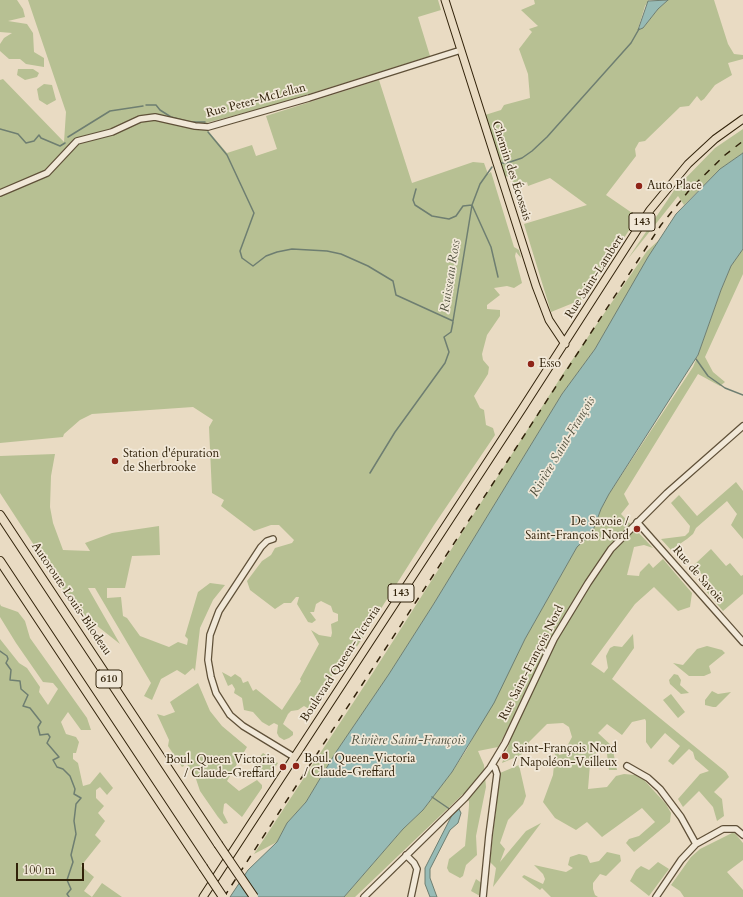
<!DOCTYPE html>
<meta charset="utf-8">
<style>
body{margin:0}
#map{position:relative;width:743px;height:897px;overflow:hidden;background:#e9dbc3;font-family:Cardo,serif}
canvas{display:block}
.scale{position:absolute;left:16px;top:863px;width:68px;height:18px;box-sizing:border-box;border:2px solid #31220a;border-top:0;padding-left:5px;font-size:12px;line-height:14px;white-space:nowrap;color:#31220a;-webkit-text-stroke:3px #f1e8d8;paint-order:stroke}
</style>
<div id="map">
<canvas width="743" height="897"></canvas>
<div class="scale">100 m</div>
</div>
<script>
const ctx = document.querySelector('canvas').getContext('2d');
ctx.lineJoin = 'round';
function fillPath(path, color) {
  ctx.fillStyle = color;
  ctx.fill(path, 'evenodd');
}
function poly(rows) {
  const path = new Path2D();
  for (const r of rows) {
    path.moveTo(r[0], r[1]);
    for (let i = 2; i < r.length; i += 2) path.lineTo(r[i], r[i + 1]);
  }
  return path;
}
function trace(path, color, width, dash) {
  ctx.strokeStyle = color;
  ctx.lineWidth = width;
  ctx.lineCap = dash ? 'butt' : 'round';
  ctx.setLineDash(dash || []);
  ctx.stroke(path);
}
function write(font, color, halo, rows, align = 'center') {
  ctx.font = font + ' Cardo,serif';
  ctx.lineWidth = 3.5;
  ctx.setLineDash([]);
  ctx.textBaseline = 'middle';
  ctx.strokeStyle = halo;
  ctx.fillStyle = color;
  for (const [text, x, y, turn = 0] of rows) {
    ctx.save();
    ctx.translate(x, y);
    ctx.rotate((+turn || 0) * Math.PI / 180);
    ctx.textAlign = isNaN(turn) ? turn : align;
    if (halo) ctx.strokeText(text, 0, 0);
    ctx.fillText(text, 0, 0);
    ctx.restore();
  }
}
fillPath(poly([
 [0,0,17,0,23,9,25,17,8,21,27,24,33,33,34,52,44,58,44,67,26,64,20,59,9,59,0,51,0,44,4,38,12,33,0,32],
 [28,0,438,0,441,10,418,17,430,56,274,105,206,123,209,132,227,153,252,145,256,156,277,149,266,116,379,80,412,183,473,162,484,163,488,174,491,172,514,247,519,250,521,258,516,252,515,256,522,283,514,288,507,286,494,288,500,295,487,305,487,309,500,310,500,316,487,335,482,354,483,360,489,367,488,374,474,396,480,408,484,410,486,425,493,428,495,435,434,525,351,656,346,653,312,708,309,709,304,706,298,710,291,711,288,714,283,724,293,732,293,735,289,738,284,740,279,737,277,733,278,725,274,723,269,726,262,722,253,712,244,710,242,698,234,693,235,689,232,684,228,686,222,672,231,677,235,674,241,678,243,683,248,681,253,691,256,689,282,710,301,681,300,679,319,644,311,630,319,635,331,637,332,633,331,624,338,621,338,614,333,612,331,606,321,601,316,604,314,612,310,612,316,620,312,623,308,622,297,604,299,597,296,597,291,603,284,603,275,609,250,590,247,581,262,561,271,555,275,548,292,543,294,540,279,525,271,525,254,531,221,506,224,500,212,493,209,427,213,420,193,407,92,414,80,420,64,434,63,437,0,443,0,80,3,79,64,142,66,112],
 [534,0,649,0,645,6,638,29,643,28,658,9,668,0,714,0,728,44,734,54,743,55,743,59,728,63,732,75,715,85,704,99,701,101,697,96,689,106,680,107,645,141,639,142,635,149,636,156,606,195,638,217,583,299,551,312,524,224,587,205,550,178,528,186,527,182,519,185,522,196,518,198,511,177,505,176,485,115,501,110,504,105,530,98,528,74,519,49,532,32,529,29,538,26,521,10,535,4],
 [18,69,33,69,39,73,37,77,25,80,17,75],
 [44,84,52,85,56,100,47,105,39,100,37,89],
 [743,129,743,153,720,169,684,205,678,196,627,260,675,189,715,148],
 [658,241,595,349,562,394,433,605,389,674,336,752,306,802,287,823,277,842,254,854,374,671,566,369,647,251],
 [743,249,743,274,705,357,713,372,725,382,720,386,698,374,624,494,629,504,621,514,653,548,644,545,634,547,627,575,639,576,640,572,649,563,653,568,663,559,692,593,690,607,678,611,654,587,635,604,591,664,604,673,608,668,606,656,610,648,614,646,622,647,633,634,634,648,612,679,726,772,729,777,714,792,722,799,724,816,717,821,713,807,699,791,683,807,678,799,700,774,709,771,695,759,693,752,689,749,673,765,668,761,680,746,665,733,651,749,646,742,646,721,645,719,632,722,622,735,607,724,598,733,612,746,617,770,609,770,607,754,598,750,590,764,588,789,607,787,616,776,624,774,635,775,644,780,666,804,671,813,670,822,634,852,626,843,629,839,639,836,655,822,642,808,602,837,587,822,576,830,555,818,543,802,553,775,555,755,553,750,557,748,559,755,563,754,572,737,569,727,563,723,547,724,529,742,521,755,502,763,512,736,506,732,498,747,478,751,484,765,486,787,476,836,477,855,466,865,463,876,460,878,449,872,447,868,449,859,465,846,469,806,469,801,463,794,355,897,344,897,403,829,423,810,452,772,467,749,525,639,577,547,592,533,601,509,609,494,693,367,698,355,721,290,731,266],
 [55,454,51,476,50,507,53,523,63,550,90,551,85,543,112,533,159,526,160,555,132,556,125,588,107,588,107,598,121,597,123,616,127,618,140,636,169,647,178,642,187,645,188,639,185,636,198,592,210,583,225,585,213,600,200,628,195,671,193,668,185,675,177,670,161,679,152,700,144,696,151,683,95,588,88,588,120,644,96,625,89,626,85,622,80,610,75,608,0,493,0,456],
 [736,482,743,491,743,539,731,525,737,514,727,501,696,528,693,534,687,539,671,550,661,539,685,536,689,532,690,526,671,503,679,495,697,516],
 [711,549,726,566,730,563,741,576,743,575,743,594,723,611,705,590,704,577,694,565],
 [0,604,1,606,18,612,25,621,30,638,87,718,91,730,81,730,68,712,61,722,66,734,76,737,79,742,76,753,73,753,73,759,78,763,83,786,90,784,100,772,113,788,107,795,100,787,96,790,96,798,104,806,98,813,105,821,95,835,101,841,81,866,94,877,84,891,92,897,102,883,122,897,0,897,0,639,19,663,27,668,40,687,39,692,48,705,58,689,53,683,43,682,16,643,0,617],
 [707,646,722,650,725,653,709,666,711,673,704,676,689,676,673,663,683,665,697,649],
 [674,674,678,675,681,680,680,685,689,693,681,694,670,684,669,680],
 [198,683,210,711,222,726,247,747,227,781,239,791,257,780,262,785,262,788,242,817,226,803,224,804,223,813,228,823,224,824,218,817,200,791,195,776,186,763,183,762,184,766,182,767,168,746,169,740,157,714,164,716,175,712,170,702],
 [712,691,718,694,731,692,716,707,713,707,705,705,705,700],
 [671,694,685,712,678,718,663,700],
 [263,753,278,763,269,777,264,779,266,776,263,774,254,776,255,762],
 [519,765,526,796,523,804,508,820,500,843,505,849,500,862,526,831,541,823,493,887,496,868,490,862,500,773],
 [734,832,743,843,743,860,727,872,743,890,743,897,684,897,680,891,671,885,691,857,700,849],
 [607,852,620,855,621,861,606,876,600,874,593,883,593,889,595,895,598,897,551,897,542,888,540,890,522,877,524,875,543,884,545,879,543,874,534,865,566,872,573,868,568,865,570,857,579,854,584,855,587,856,590,863,599,861],
 [658,862,669,869,649,896,630,881,636,870,641,866,649,870],
 [476,879,483,884,480,896,471,891]
]), '#b7c093');
const water = poly([
 [668,0,658,9,643,28,638,30,648,1,668,0],
 [743,153,743,249,731,266,721,290,698,355,609,494,601,509,592,533,577,547,525,639,494,703,452,772,423,810,403,829,344,897,230,897,248,870,277,842,287,823,306,802,336,752,389,674,433,605,562,394,595,349,648,257,676,214,720,169,743,153],
 [459,809,461,813,458,823,450,830,430,869,430,878,437,897,430,897,425,884,425,868,452,815,459,809]
]);
fillPath(water, '#97bbb6');
trace(water, '#6e7e71', 1);
trace(poly([
 [146,105,156,105,160,110,171,117,190,122,205,122],
 [0,129,18,134,26,143,34,141,39,135,41,138,60,146,65,143],
 [208,132,227,155,254,213,240,251,242,258,253,266,266,256,277,252,292,249,327,251,341,254,368,266,393,281,396,295,453,321,472,205,480,184,492,167],
 [68,137,110,111,143,106],
 [501,163,507,163,522,158,532,151,547,137,631,43,639,29],
 [416,189,413,200,415,205,432,216,449,219,456,216,463,206,472,205,491,247,498,277],
 [696,359,708,376,725,388,743,395],
 [370,473,395,432,445,363,449,352,444,337,451,332,453,322],
 [0,651,7,656,8,659,6,663,11,670,10,680,20,681,21,689,28,695,23,706,30,708,41,722,38,727,40,735,48,734,50,737,47,743,59,757,53,760,57,767,63,769,70,776,75,789,74,794,81,798,76,804,74,821,76,834,71,855,73,862,67,880,71,889,67,894,69,897],
 [432,797,451,810]
]), '#6e7e71', 1.5);
const minor = poly([
 [0,193,47,173,77,141,112,132,140,119,155,117,195,126,208,127,309,98,461,50],
 [637,522,743,642],
 [273,539,267,541,261,547,219,611,210,635,208,660,211,677,216,693,230,715,243,726,294,757],
 [627,766,648,778,660,789,681,817,696,844],
 [406,855,414,863,417,869,411,897],
 [364,897,465,798,490,768,505,743,554,639,588,583,611,549,667,493,743,426],
 [483,897,489,835,497,774,495,768,492,765],
 [656,897,681,860,696,844,723,829,736,829,743,835]
]);
const major = poly([
 [445,0,536,286,549,320,565,344],
 [203,897,522,409,650,210,688,164,715,139,743,119]
]);
const highway = poly([
 [0,515,218,844],
 [0,561,203,867]
]);
trace(minor, '#5f5038', 8);
trace(major, '#31220a', 9);
trace(highway, '#31220a', 10);
trace(minor, '#f1e8d8', 5.5);
trace(major, '#e9dbc3', 7);
trace(highway, '#e9dbc3', 8);
trace(poly([
 [224,897,661,225,691,188,725,155,743,141]
]), '#31220a', 1.5, [7, 7]);
const highwayBridge = poly([
 [218,844,254,897],
 [203,867,223,897]
]);
trace(highwayBridge, '#31220a', 10, []);
trace(highwayBridge, '#e9dbc3', 8);
for (const [x, y, r, color] of [
 [639,186,4,"#8f2418"],
 [531,364,4,"#8f2418"],
 [115,461,4,"#8f2418"],
 [637,529,4,"#8f2418"],
 [505,756,4,"#8f2418"],
 [296,766,4,"#8f2418"],
 [283,767,4,"#8f2418"]
]) {
  const dot = new Path2D();
  dot.arc(x, y, r, 0, 2 * Math.PI);
  ctx.fillStyle = color;
  ctx.fill(dot);
  trace(dot, '#f1e8d8', 1.5);
}
for (const [x, y, w] of [
 [642,222,26],
 [401,593,26],
 [109,679,26]
]) {
  const box = new Path2D();
  box.roundRect(x - w / 2, y - 9, w, 18, 3);
  ctx.fillStyle = '#f1e8d8';
  ctx.fill(box);
  trace(box, '#31220a', 1);
}
write('bold 11px', '#31220a', null, [
 ["143",642,222],
 ["143",401,593],
 ["610",109,679]
]);
write('12px', '#31220a', '#f1e8d8', [
 ["Rue Peter-McLellan",256,101,-15],
 ["Chemin des Écossais",511,171,72],
 ["Rue Saint-Lambert",595,277,-57],
 ["Rue de Savoie",698,575,49],
 ["Autoroute Louis-Bilodeau",71,599,56],
 ["Rue Saint-François Nord",532,663,-63],
 ["Boulevard Queen-Victoria",341,664,-57]
]);
write('12px', '#31220a', '#f1e8d8', [
 ["Auto Place",647,186],
 ["Esso",539,364],
 ["Station d'épuration",123,454],
 ["de Sherbrooke",123,468],
 ["De Savoie /",629,522,"right"],
 ["Saint-François Nord",629,536,"right"],
 ["Saint-François Nord",513,749],
 ["/ Napoléon-Veilleux",513,763],
 ["Boul. Queen-Victoria",304,759],
 ["/ Claude-Greffard",304,773],
 ["Boul. Queen Victoria",275,760,"right"],
 ["/ Claude-Greffard",275,774,"right"]
], 'left');
write('italic 13px', '#50503e', '#f1e8d8', [
 ["Ruisseau Ross",451,276,-81],
 ["Rivière Saint-François",563,447,-59],
 ["Rivière Saint-François",408,741]
]);
</script>
